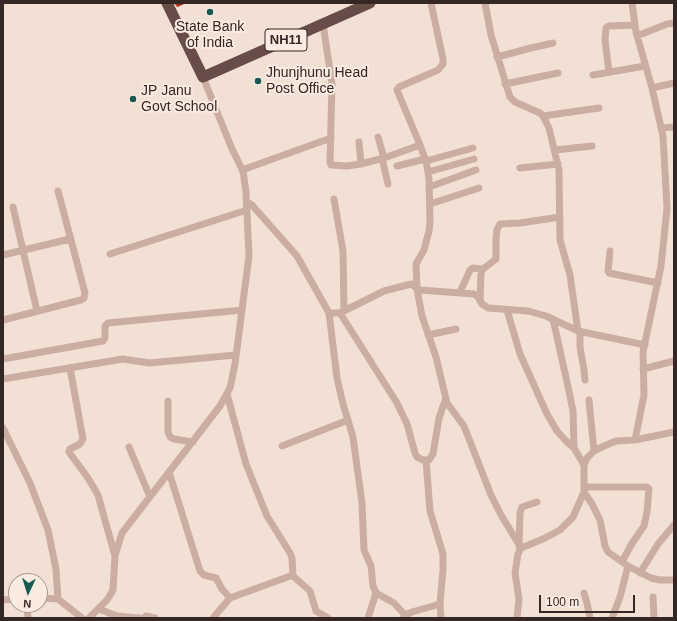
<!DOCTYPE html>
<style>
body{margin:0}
#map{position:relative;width:677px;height:621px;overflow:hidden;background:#f3e0d5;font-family:Helvetica,sans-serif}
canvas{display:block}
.frame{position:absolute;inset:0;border:4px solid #342724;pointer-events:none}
.north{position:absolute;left:8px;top:573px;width:40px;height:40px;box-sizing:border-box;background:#faebe1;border:1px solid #ab9d95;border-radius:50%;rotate:184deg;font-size:11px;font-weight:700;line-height:16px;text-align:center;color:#342724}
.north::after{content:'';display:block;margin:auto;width:14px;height:18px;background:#175953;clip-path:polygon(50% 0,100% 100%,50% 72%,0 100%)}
.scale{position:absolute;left:539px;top:595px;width:96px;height:18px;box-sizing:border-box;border:2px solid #342724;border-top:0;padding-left:5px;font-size:12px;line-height:14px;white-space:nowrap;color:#342724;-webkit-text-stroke:3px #faebe1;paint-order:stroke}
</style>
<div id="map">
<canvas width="677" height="621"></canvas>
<div class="frame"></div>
<div class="north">N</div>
<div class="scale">100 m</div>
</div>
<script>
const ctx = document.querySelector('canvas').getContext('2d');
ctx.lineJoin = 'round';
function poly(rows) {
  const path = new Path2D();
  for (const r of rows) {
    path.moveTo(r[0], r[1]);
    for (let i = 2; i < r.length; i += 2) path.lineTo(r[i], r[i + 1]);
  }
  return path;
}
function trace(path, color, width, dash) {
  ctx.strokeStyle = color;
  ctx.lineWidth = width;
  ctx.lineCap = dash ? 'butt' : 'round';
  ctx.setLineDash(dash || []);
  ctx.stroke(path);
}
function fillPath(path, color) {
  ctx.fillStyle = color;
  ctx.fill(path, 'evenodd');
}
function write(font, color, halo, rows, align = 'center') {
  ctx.font = font + ' Helvetica,sans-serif';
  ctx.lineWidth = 4;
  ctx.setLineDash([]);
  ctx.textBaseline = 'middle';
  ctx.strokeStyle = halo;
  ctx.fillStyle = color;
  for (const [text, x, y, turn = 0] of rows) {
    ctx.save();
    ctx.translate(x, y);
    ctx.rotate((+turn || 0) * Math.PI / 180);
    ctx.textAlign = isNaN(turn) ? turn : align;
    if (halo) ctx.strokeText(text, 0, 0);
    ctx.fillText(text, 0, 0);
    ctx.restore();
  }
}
trace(poly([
 [431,3,443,59,443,64,438,70,399,87,397,90,420,145,426,161,429,179,430,222,429,231,424,250,416,264,417,289,422,316,436,357,447,403,464,426,491,495,501,515,521,548],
 [485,3,491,35,510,97,515,102,540,113,543,116,549,128,559,170,560,240,570,275,578,331],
 [632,3,636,32,652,88,663,136,667,208,661,266,643,352,644,395,635,440],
 [323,24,332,84,330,162,331,165,347,166,361,164,384,158,420,145],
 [637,36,667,24,674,23],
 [497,57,531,48,553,43],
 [609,72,605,40,606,28,609,26,635,25],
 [593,75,645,66],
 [505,84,558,73],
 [652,88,674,83],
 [543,116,599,108],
 [661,128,674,127],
 [378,137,384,158],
 [359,142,361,164],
 [555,150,592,146],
 [382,158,388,184],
 [426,161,473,148],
 [397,166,425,159],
 [520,168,558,164],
 [242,170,331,138],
 [428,172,474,159],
 [429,187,476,170],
 [334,199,343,251,344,311],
 [247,202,252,205,297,256,329,313,340,313,384,291,411,284,420,290,474,294,478,297,482,304,488,308,528,311,546,316,578,331,645,345],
 [430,204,479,188],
 [13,207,37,311],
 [610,251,608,271,609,273,658,283],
 [110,254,247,210],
 [3,255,70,239],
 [460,292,470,270,473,268,483,269],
 [480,301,481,273,483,269,496,259,496,239,497,230,500,224,520,223,560,217],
 [507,310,520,354,547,414,557,431,566,441,574,448,584,465],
 [329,313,337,378,343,404,353,437,362,503,364,550,371,566,373,586,376,593,394,603,405,615],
 [340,313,397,403,407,424,415,453,417,457,423,460,429,460,433,454,439,418,446,398],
 [553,319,569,391,573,411,574,448],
 [3,320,81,300,84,298,85,293,58,191],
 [580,331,580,347,584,370,585,380],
 [428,335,456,329],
 [3,359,103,341,105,338,105,326,108,323,242,310],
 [70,368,83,439,80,444,70,449,69,452,88,478,98,495,115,556],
 [643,369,674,361],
 [3,379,123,359,149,363,236,355],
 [227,394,246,464,267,516,290,553,292,558,293,576,310,591,316,611,328,618],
 [589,400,594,451],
 [168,401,168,432,170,437,174,439,193,442],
 [3,428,30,483,48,530,56,569,58,599],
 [282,446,348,420],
 [129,447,150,497],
 [426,460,430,511,443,554,443,570,440,604,441,618],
 [169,472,200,571,204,575,216,578,222,589,230,598],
 [584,487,647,487,649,489,647,512,644,526,631,545,622,562],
 [584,492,592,504,600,520,605,546,608,552,628,566,651,578,660,580,674,580],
 [519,546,520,513,522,507,537,502],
 [640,573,658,544,674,525],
 [584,593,587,603,590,618],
 [653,597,654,618],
 [40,598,58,599,82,618],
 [3,600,16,599],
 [27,605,28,618],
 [99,609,117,616,139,618],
 [89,618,107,600,113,590,115,556,122,533,220,406,230,388,235,364,249,256,246,192,243,171,232,149,203,77],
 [144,618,146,616,155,618],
 [213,618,230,598,293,575],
 [368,618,376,593],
 [403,618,405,615,412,612,440,604],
 [517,618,519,599,515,573,518,554,521,548,543,539,560,530,573,517,584,492,584,465,587,458,594,451,604,446,616,441,635,440,674,432],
 [612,618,620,597,628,566]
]), '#cbaea1', 7);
trace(poly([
 [167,3,203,77,370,3]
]), '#674c47', 11);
fillPath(poly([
 [174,3,186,3,177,7]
]), '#b33a2e');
fillPath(poly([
 [180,3,186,3,177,7]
]), '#922f26');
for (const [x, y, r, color] of [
 [210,12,4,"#175953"],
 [258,81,4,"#175953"],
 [133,99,4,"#175953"]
]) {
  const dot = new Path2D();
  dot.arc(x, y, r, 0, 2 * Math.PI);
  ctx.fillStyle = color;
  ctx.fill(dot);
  trace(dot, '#faebe1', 1.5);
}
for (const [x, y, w] of [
 [286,40,42]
]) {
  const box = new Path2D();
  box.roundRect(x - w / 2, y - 11, w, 22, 3);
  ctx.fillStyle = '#faebe1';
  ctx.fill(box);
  trace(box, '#342724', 1);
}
write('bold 13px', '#342724', null, [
 ["NH11",286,40]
]);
write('14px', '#342724', '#faebe1', [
 ["State Bank",210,27,"center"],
 ["of India",210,43,"center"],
 ["Jhunjhunu Head",266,73],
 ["Post Office",266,89],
 ["JP Janu",141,91],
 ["Govt School",141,107]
], 'left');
</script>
